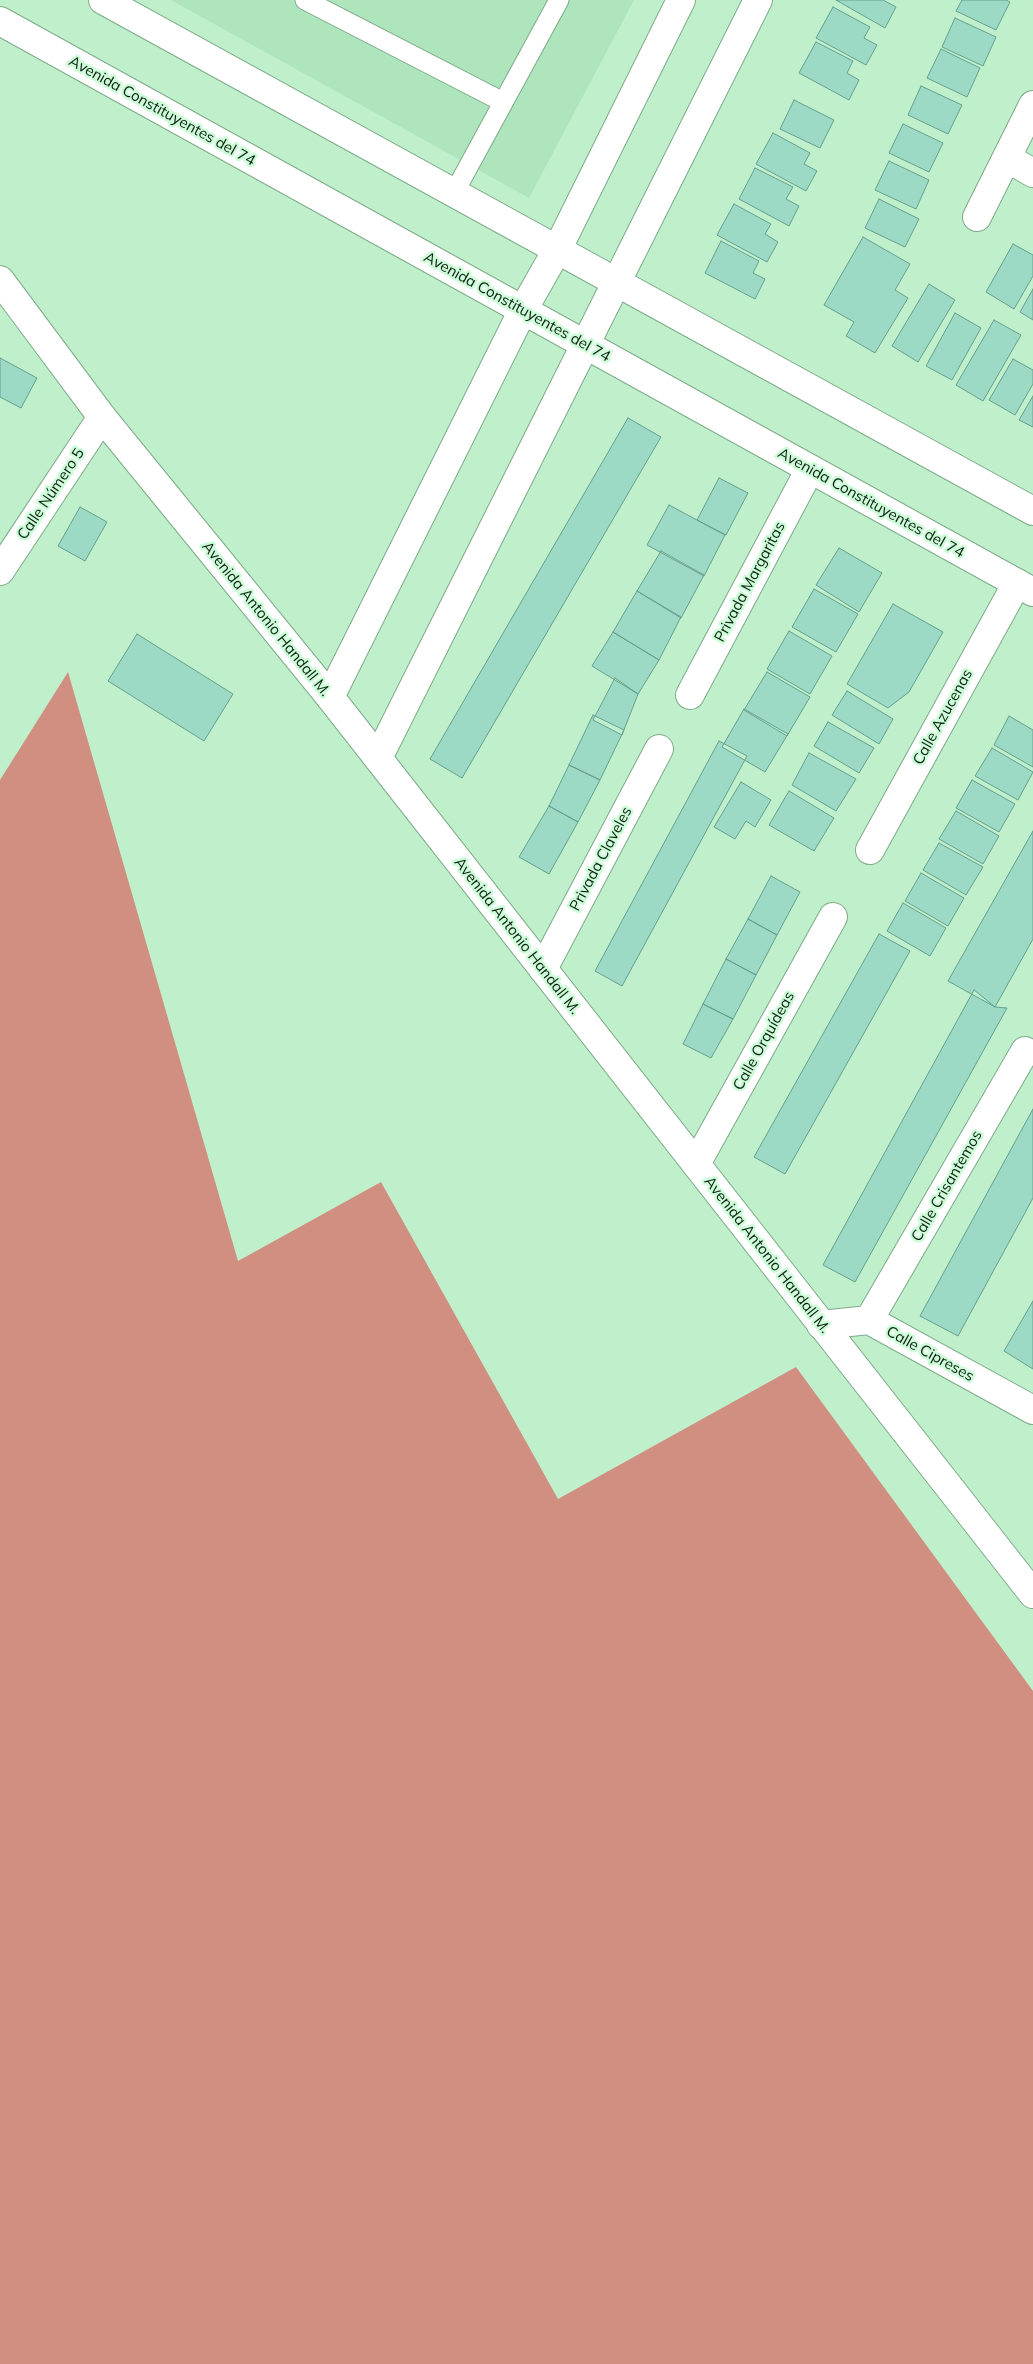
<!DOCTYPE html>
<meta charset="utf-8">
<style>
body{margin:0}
canvas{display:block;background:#c0efcb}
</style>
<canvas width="1033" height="2364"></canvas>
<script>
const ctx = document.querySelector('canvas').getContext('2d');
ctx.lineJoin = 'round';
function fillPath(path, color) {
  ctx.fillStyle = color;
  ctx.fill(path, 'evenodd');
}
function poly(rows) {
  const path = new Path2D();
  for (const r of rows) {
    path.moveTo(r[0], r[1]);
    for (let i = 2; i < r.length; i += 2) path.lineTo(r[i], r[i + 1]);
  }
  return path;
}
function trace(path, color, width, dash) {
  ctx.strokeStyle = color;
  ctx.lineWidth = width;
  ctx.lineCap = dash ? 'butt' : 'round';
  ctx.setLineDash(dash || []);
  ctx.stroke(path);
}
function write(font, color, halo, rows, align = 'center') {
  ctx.font = font + ' Mulish,sans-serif';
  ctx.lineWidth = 5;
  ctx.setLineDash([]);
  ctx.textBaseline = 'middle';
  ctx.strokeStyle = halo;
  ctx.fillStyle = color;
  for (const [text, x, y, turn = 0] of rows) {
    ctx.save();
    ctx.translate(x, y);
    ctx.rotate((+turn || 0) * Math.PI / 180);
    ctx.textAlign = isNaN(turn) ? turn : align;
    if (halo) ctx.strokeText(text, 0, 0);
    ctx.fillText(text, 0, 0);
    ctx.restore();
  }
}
fillPath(poly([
 [171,0,634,0,529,198]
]), '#afe5bc');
fillPath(poly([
 [68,672,238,1261,381,1182,558,1499,796,1367,1033,1691,1033,2364,0,2364,0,780]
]), '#d08f81');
const building = poly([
 [836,0,883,0,896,7,885,28,836,0],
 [962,0,1006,0,1010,2,996,30,956,11,962,0],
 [833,7,870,27,864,38,877,45,866,65,816,38,833,7],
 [955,18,996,37,983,66,942,47,955,18],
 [816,42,853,61,847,73,859,80,849,100,799,73,816,42],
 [941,49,980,68,967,97,927,78,941,49],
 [921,86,962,105,948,134,908,115,921,86],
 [794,100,834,120,820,148,780,129,794,100],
 [903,124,943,143,929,172,889,153,903,124],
 [773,133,810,153,804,164,817,171,806,191,756,164,773,133],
 [889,161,929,180,916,209,875,190,889,161],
 [755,168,793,187,786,199,799,206,789,226,739,199,755,168],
 [879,199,919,219,905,247,865,228,879,199],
 [734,204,771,224,765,234,778,242,767,262,717,235,734,204],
 [863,237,910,264,895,290,908,298,875,353,846,336,854,322,824,305,863,237],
 [721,241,759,261,753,273,765,279,755,299,705,273,721,241],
 [1013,244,1033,255,1033,276,1014,309,986,292,1013,244],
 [929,284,955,300,918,362,892,346,929,284],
 [1033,289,1033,320,1020,312,1033,289],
 [955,313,981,328,952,380,926,366,955,313],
 [994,320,1021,335,983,401,956,385,994,320],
 [0,358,37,378,21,408,0,397,0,358],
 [1013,359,1033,370,1033,384,1015,415,989,400,1013,359],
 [1033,396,1033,427,1019,420,1033,396],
 [628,418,661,437,462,778,430,759,628,418],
 [719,478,748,493,726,535,697,520,719,478],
 [669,505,725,535,704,576,647,545,669,505],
 [80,507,107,522,85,561,58,546,80,507],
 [839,548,882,573,859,612,816,585,839,548],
 [661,551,704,575,681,618,637,591,661,551],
 [814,589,858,614,836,652,792,627,814,589],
 [637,591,681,617,659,660,613,632,637,591],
 [893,604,943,632,909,692,888,708,847,684,893,604],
 [789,631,832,656,810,694,767,669,789,631],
 [613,632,659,660,638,694,592,666,613,632],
 [137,634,233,694,204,741,108,681,137,634],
 [767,672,810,697,787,736,744,710,767,672],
 [615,678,638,694,622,735,593,720,615,678],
 [847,691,893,719,879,744,832,715,847,691],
 [744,709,788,734,765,772,722,747,744,709],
 [593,715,624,730,600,780,569,765,593,715],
 [1009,716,1033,730,1033,767,994,745,1009,716],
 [828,722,874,748,859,773,814,746,828,722],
 [719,741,747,756,622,986,595,971,719,741],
 [992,748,1033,772,1018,800,975,776,992,748],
 [809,753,856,779,836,811,792,785,809,753],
 [569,765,600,780,578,822,549,806,569,765],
 [972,780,1015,804,999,832,956,808,972,780],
 [741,782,771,800,755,827,746,821,735,839,714,827,741,782],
 [789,791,834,818,814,851,769,825,789,791],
 [549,806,578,822,549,874,519,857,549,806],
 [956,811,999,836,983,864,939,839,956,811],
 [1033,831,1033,939,995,1007,948,981,1033,831],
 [939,843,983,867,966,895,923,870,939,843],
 [921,873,964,898,948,926,905,901,921,873],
 [771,876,800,892,777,935,748,919,771,876],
 [903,903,946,928,930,956,887,931,903,903],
 [748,919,777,935,756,975,726,959,748,919],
 [879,934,910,951,785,1174,754,1157,879,934],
 [726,959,756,975,733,1019,703,1004,726,959],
 [974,990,995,1007,1007,1008,855,1282,823,1265,974,990],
 [703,1004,733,1019,711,1058,683,1044,703,1004],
 [1033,1109,1033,1198,958,1336,920,1316,1033,1109],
 [1033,1301,1033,1369,1004,1351,1033,1301]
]);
fillPath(building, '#9ddac6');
trace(building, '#64a08d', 1);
const lane = poly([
 [305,0,503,102],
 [454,193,559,0]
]);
const street = poly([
 [1007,158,1033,173],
 [977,217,1033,105],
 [0,571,102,417],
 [690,695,810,469],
 [330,697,523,310,557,250,681,0],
 [378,758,758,0],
 [870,850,1017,583],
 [543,969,659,749],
 [696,1164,833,917],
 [869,1320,1025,1051],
 [821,1325,869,1320,1033,1410]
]);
const secondary = poly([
 [103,0,1033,511],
 [0,21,1033,592],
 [0,280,102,417,330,697,1033,1594]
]);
trace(lane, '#7eab89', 21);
trace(street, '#7eab89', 30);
trace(secondary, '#7eab89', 30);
trace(lane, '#fff', 19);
trace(street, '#fff', 28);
trace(secondary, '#fff', 28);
write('15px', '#0c1e11', '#cdfcd8', [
 ["Avenida Constituyentes del 74",162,111,29],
 ["Avenida Constituyentes del 74",517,307,29],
 ["Calle Número 5",51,494,-56],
 ["Avenida Constituyentes del 74",871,503,29],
 ["Privada Margaritas",750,582,-62],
 ["Avenida Antonio Handall M.",266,619,51],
 ["Calle Azucenas",943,717,-61],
 ["Privada Claveles",601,859,-62],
 ["Avenida Antonio Handall M.",517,936,52],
 ["Calle Orquídeas",764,1041,-61],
 ["Calle Crisantemos",947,1186,-60],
 ["Avenida Antonio Handall M.",767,1255,52],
 ["Calle Cipreses",930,1354,29]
]);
</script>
